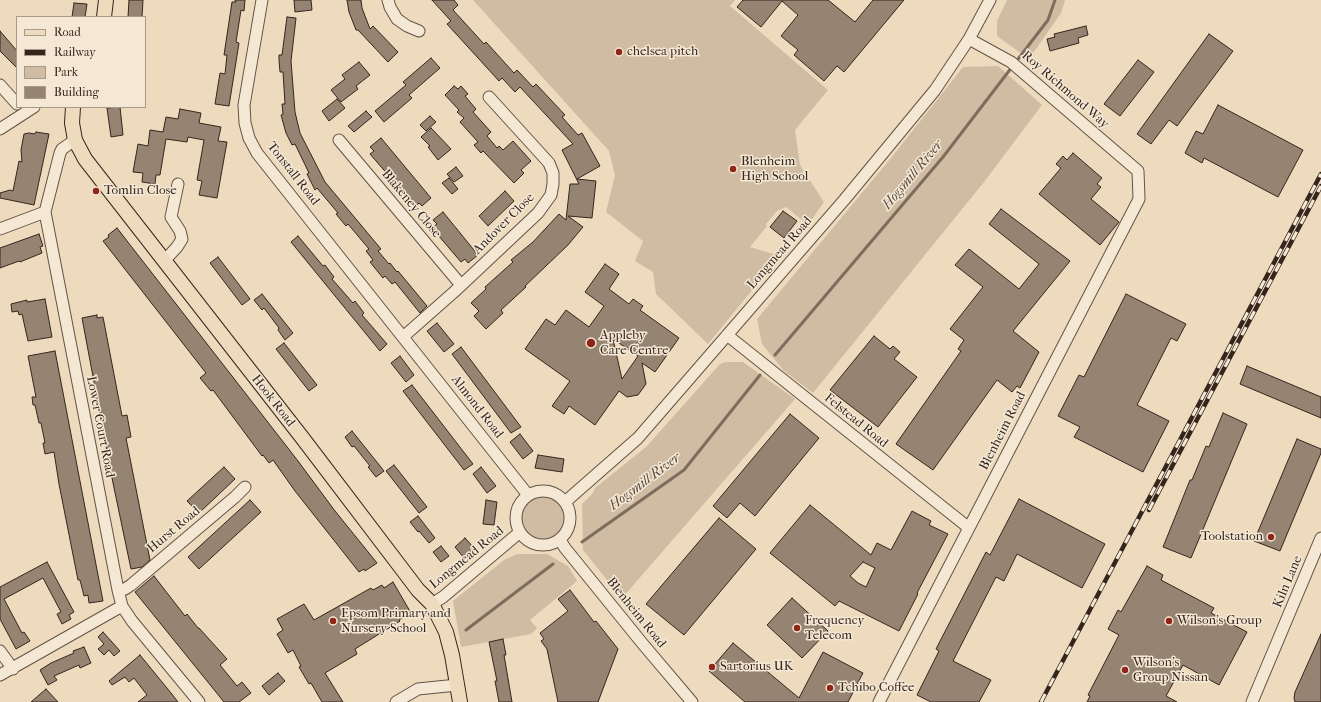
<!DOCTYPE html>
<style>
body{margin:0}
#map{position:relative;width:1321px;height:702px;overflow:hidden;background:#eedbbe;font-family:"IM FELL French Canon",serif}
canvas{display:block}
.legend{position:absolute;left:16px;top:16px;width:130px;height:92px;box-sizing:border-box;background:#f4e8d5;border:1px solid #a89a8b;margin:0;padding:5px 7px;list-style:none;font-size:12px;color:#35251d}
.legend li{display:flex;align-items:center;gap:8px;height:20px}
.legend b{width:20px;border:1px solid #a89a8b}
</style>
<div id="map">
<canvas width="1321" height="702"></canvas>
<ul class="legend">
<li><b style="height:5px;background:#eedbbe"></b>Road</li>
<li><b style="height:5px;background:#35251d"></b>Railway</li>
<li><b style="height:11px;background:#cfbca3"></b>Park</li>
<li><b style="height:11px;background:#958471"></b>Building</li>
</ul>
</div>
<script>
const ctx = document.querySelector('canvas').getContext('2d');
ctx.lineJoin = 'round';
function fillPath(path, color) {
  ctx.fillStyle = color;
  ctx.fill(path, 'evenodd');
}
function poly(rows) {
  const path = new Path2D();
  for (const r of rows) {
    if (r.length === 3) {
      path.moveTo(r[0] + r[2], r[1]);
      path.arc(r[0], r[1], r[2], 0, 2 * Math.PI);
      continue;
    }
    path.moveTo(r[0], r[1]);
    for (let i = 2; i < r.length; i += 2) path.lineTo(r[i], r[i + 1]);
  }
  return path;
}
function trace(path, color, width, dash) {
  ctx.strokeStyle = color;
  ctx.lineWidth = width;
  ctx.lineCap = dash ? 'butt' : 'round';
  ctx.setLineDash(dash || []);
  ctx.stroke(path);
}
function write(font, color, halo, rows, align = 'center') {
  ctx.font = font + ' "IM FELL French Canon",serif';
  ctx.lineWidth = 3;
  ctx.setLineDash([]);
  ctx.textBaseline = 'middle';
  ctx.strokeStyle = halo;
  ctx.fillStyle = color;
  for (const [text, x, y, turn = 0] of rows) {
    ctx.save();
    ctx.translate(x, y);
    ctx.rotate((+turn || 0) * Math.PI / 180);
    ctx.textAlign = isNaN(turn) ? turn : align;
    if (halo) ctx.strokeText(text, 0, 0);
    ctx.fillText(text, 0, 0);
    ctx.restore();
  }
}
fillPath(poly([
 [473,0,735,0,730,6,828,90,795,130,800,165,824,202,808,225,786,207,777,211,766,224,767,226,750,247,780,256,708,344,656,294,653,272,635,261,643,241,606,212,615,175,609,151],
 [1007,0,1065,0,1061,13,1029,59,997,36,997,21],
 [998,66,1042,105,984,182,813,393,784,371,762,344,757,319,891,158,963,67],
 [725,362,743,362,795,399,623,597,619,595,583,550,582,504,593,493,595,488,646,447,720,364],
 [543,519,23],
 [517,554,547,554,568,566,577,581,530,620,537,628,531,634,461,647,453,601,504,560]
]), '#cfbca3');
trace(poly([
 [775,355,943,157,1048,20,1055,0],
 [582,542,684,470,760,375],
 [466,630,553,564]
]), '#7e6d5d', 3);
const building = poly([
 [129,0,143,0,142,17,128,17,129,0],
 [235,0,245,0,244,11,241,10,236,42,239,43,229,106,215,104,220,73,225,74,227,55,224,55,232,2,236,2,235,0],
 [294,0,311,0,312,10,295,12,294,0],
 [347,0,361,0,362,8,370,29,373,26,398,52,388,62,358,30,356,30,349,12,347,0],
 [432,0,454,0,458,5,453,10,484,44,486,42,514,73,517,70,533,87,536,84,565,115,562,117,578,135,582,133,600,166,577,179,596,181,592,218,568,216,583,227,568,245,525,286,526,287,501,310,503,313,486,329,474,316,479,311,471,303,486,289,485,287,513,262,511,260,533,242,559,214,566,220,570,184,579,184,562,150,573,144,520,87,515,92,502,78,499,81,447,24,451,21,432,0],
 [743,0,828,0,855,22,873,0,904,0,844,72,837,66,824,81,794,55,798,50,781,36,798,15,782,1,761,27,737,7,743,0],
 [74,3,87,4,85,17,72,17,74,3],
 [287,17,296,18,291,61,295,112,300,133,325,182,381,249,378,251,389,264,390,263,397,272,398,271,427,306,420,313,395,282,392,284,385,276,383,278,370,262,373,260,366,251,369,249,348,224,346,226,336,214,338,213,317,188,315,190,307,174,309,173,295,144,292,145,286,133,281,115,283,114,282,104,285,104,283,72,280,72,279,60,279,55,282,55,287,17],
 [1086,26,1088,35,1078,38,1079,43,1050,51,1047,39,1055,37,1054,34,1086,26],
 [0,31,17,51,17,68,0,51,0,31],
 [1209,34,1233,51,1177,126,1169,120,1151,144,1137,134,1209,34],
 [431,58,440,68,409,95,412,98,384,122,375,111,406,85,403,82,431,58],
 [1138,60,1154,72,1120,116,1104,104,1138,60],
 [359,62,370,75,356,86,358,89,341,102,331,90,345,79,342,75,359,62],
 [454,86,458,89,461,86,468,94,465,96,476,109,473,112,491,132,487,136,497,148,499,146,503,150,513,141,531,161,521,170,524,173,514,183,483,151,481,153,474,145,478,142,460,122,464,118,457,112,459,110,445,95,454,86],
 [337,99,345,108,329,121,322,111,337,99],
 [1218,105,1303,150,1278,197,1204,158,1202,163,1185,153,1196,131,1203,134,1218,105],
 [120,107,123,135,111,137,107,108,120,107],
 [180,109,201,113,199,123,221,127,218,141,227,142,217,198,199,195,202,181,197,180,204,140,188,137,187,142,166,139,160,175,156,175,155,184,142,182,143,173,133,172,138,144,148,146,150,130,163,132,166,117,178,119,180,109],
 [366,111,372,117,354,132,348,126,366,111],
 [430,116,436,122,426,131,420,125,430,116],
 [431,128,451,149,438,160,428,147,430,146,421,137,431,128],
 [36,132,49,134,34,205,0,198,0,193,10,190,13,191,19,161,22,162,21,150,24,134,29,133,35,134,36,132],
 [381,138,431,198,422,206,419,203,415,207,395,186,396,184,370,154,374,151,370,147,381,138],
 [1073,153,1102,178,1097,184,1101,187,1091,199,1119,222,1100,245,1039,194,1061,168,1056,164,1063,156,1067,160,1073,153],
 [456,167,463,176,454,182,447,174,456,167],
 [449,178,458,189,452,194,442,183,449,178],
 [505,191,514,201,488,226,479,216,505,191],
 [1001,209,1070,261,1013,331,1039,352,1020,388,1017,386,1012,392,997,380,933,470,896,444,961,351,958,349,964,340,950,329,983,287,955,265,969,249,1019,289,1039,264,989,224,1001,209],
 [783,211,797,221,784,238,770,227,783,211],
 [443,212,478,255,468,263,465,259,461,262,432,228,437,224,433,220,443,212],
 [117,228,298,461,335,511,377,563,365,571,364,569,359,572,295,491,273,460,269,463,263,455,262,456,213,390,211,391,200,378,206,373,103,241,109,237,108,235,117,228],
 [39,234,43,246,40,247,42,253,20,262,19,261,0,268,0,248,39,234],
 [298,236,323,266,325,265,334,277,332,279,353,303,355,301,364,313,362,315,387,344,380,351,291,242,298,236],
 [218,257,250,299,242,305,210,263,218,257],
 [605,264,619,274,609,289,629,304,633,299,643,306,640,310,679,338,655,372,642,363,646,384,638,395,627,397,619,391,595,425,569,406,564,414,552,406,570,381,525,349,546,319,555,325,566,310,589,327,604,306,585,292,605,264],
 [613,339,638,356,622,379,613,339],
 [262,294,293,333,285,340,278,330,279,328,264,308,262,310,254,300,262,294],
 [1126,294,1186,324,1177,341,1171,338,1137,405,1169,421,1143,472,1074,437,1080,427,1058,416,1079,375,1084,377,1126,294],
 [45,299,52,337,28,341,22,314,19,315,18,311,12,312,11,304,27,300,27,302,45,299],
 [97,315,97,318,103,317,122,416,127,415,131,437,126,438,150,560,142,567,131,569,113,483,82,318,97,315],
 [437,323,454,344,444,352,427,331,437,323],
 [874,336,890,349,893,346,900,352,894,359,917,377,878,427,830,390,874,336],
 [284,343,317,385,309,391,276,349,284,343],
 [461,347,521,427,511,433,452,354,461,347],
 [55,351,103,601,89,603,88,595,84,596,80,580,78,580,59,484,54,452,45,454,43,443,45,443,41,423,39,423,35,405,33,405,32,397,36,397,28,356,55,351],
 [400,356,414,375,406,382,391,363,400,356],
 [1247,366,1321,397,1321,418,1240,384,1247,366],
 [412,385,473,464,464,470,403,391,412,385],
 [1223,413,1247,424,1191,558,1163,547,1190,480,1192,480,1206,446,1209,447,1223,413],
 [790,414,819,438,755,516,740,503,727,518,713,506,790,414],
 [352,431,384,471,376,477,368,467,370,466,354,446,352,447,345,437,352,431],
 [520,434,533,451,523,459,510,442,520,434],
 [1297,439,1321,449,1321,453,1280,551,1254,541,1297,439],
 [538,455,564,459,562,472,535,468,538,455],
 [394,465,427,507,419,513,386,471,394,465],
 [224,467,235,479,199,513,187,501,224,467],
 [481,467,496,486,487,493,473,474,481,467],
 [1019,499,1105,544,1082,588,1017,554,1004,581,996,577,953,661,991,680,979,702,931,702,917,695,939,651,936,649,986,552,990,555,1019,499],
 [250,500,261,512,199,569,188,557,250,500],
 [486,500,497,502,494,525,483,524,486,500],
 [810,505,871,555,877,543,891,550,912,511,931,521,929,525,948,534,917,593,918,594,899,631,839,601,835,606,770,553,810,505],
 [863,562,875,568,866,587,858,583,850,576,863,562],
 [418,516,435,538,429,543,419,531,418,532,410,522,418,516],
 [719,518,756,549,684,635,646,604,719,518],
 [465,538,475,549,464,558,455,547,465,538],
 [441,546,449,556,441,562,433,552,441,546],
 [47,562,74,612,69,615,71,619,62,624,57,614,61,612,43,578,4,599,22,633,24,632,30,641,16,649,0,619,0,587,47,562],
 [1147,566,1163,575,1161,580,1214,608,1211,613,1247,632,1219,685,1183,665,1166,696,1177,702,1087,702,1090,696,1088,695,1119,635,1108,629,1118,610,1121,612,1147,566],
 [154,576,185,616,187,614,198,628,199,628,227,659,220,665,237,686,242,682,251,693,239,702,224,702,135,592,154,576],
 [393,582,411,613,399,620,400,621,355,649,357,654,325,673,343,702,322,702,311,683,309,684,299,667,301,666,293,650,288,653,277,634,283,630,277,619,304,604,314,620,371,588,373,590,382,585,384,588,393,582],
 [570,590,594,622,596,621,618,649,598,702,558,702,547,649,541,641,544,639,540,633,568,611,558,599,570,590],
 [792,598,828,631,802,658,767,625,792,598],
 [103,632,120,651,114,656,109,650,104,655,98,649,104,644,98,637,103,632],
 [1321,634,1321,702,1295,702,1294,698,1295,692,1321,634],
 [503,639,506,655,504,655,512,702,499,702,495,681,497,681,489,642,503,639],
 [733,643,799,698,823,652,863,673,848,702,745,702,709,671,733,643],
 [84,647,91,663,80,668,79,665,54,676,57,680,48,685,40,670,51,663,74,653,73,651,84,647],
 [140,655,171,693,178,702,138,702,147,695,134,678,129,682,125,677,112,685,109,681,140,655],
 [278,673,285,681,269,695,262,686,278,673],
 [46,689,58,702,31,702,46,689]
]);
fillPath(building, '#958471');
trace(building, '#35251d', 1);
const minor = poly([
 [262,0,244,105,245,123,249,138,257,153,528,495],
 [388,0,390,7,397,19,407,26,419,31],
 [0,85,17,104],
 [0,129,34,107],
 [75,140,62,149,60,153,45,212,118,590,122,606,132,621,199,702],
 [339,140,461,285],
 [0,229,45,212],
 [164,261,177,247,182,239,180,231,171,217,178,184],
 [727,335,969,528],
 [403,337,454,292,538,213,551,195,553,184,553,173,549,163,489,97],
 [543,518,27],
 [565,502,638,438,845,199,935,90,969,39,990,0],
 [560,540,565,548,642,643,692,702],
 [118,590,125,589,131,585,235,497,245,487],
 [432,604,443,597,520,532],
 [0,651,13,669],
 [0,675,122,606],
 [396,702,418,689,457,685],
 [879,702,1139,199,1138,171,1011,62,969,39],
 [1252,702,1321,538]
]);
const major = poly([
 [104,17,106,0],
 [73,107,72,123,75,140,85,159,304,440,418,590,432,604,446,632,452,655,460,702]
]);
trace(minor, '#635245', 13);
trace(major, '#35251d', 16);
trace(minor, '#f4e8d5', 11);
trace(major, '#eedbbe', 14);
const rail = poly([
 [1149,510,1321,186],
 [1041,702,1321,174]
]);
trace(rail, '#35251d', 4.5);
trace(rail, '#f4e8d5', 3, [9]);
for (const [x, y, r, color] of [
 [619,52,4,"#8f2418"],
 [733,169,4,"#8f2418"],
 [96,191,4,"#8f2418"],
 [591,343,5,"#8f2418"],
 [1271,537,4,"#8f2418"],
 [333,621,4,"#8f2418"],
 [1169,621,4,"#8f2418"],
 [797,628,4,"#8f2418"],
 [712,667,4,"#8f2418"],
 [1125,670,4,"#8f2418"],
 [830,688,4,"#8f2418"]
]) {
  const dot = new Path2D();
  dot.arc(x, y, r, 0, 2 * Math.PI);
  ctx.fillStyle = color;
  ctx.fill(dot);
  trace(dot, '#f4e8d5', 1.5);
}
write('13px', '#35251d', '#f4e8d5', [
 ["chelsea pitch",627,52],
 ["Blenheim",741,162],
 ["High School",741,177],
 ["Tomlin Close",104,191],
 ["Appleby",600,336],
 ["Care Centre",600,351],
 ["Toolstation",1263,537,"right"],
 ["Epsom Primary and",341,614],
 ["Nursery School",341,629],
 ["Frequency",805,621],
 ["Telecom",805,636],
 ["Wilson's Group",1177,621],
 ["Wilson's",1133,663],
 ["Group Nissan",1133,678],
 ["Sartorius UK",720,667],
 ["Tchibo Coffee",838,688]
], 'left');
write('13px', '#35251d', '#f4e8d5', [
 ["Roy Richmond Way",1065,90,41],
 ["Tonstall Road",293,174,52],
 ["Blakeney Close",411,204,50],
 ["Andover Close",504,224,-45],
 ["Longmead Road",780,253,-49],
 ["Hook Road",273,401,52],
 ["Almond Road",477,407,52],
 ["Felstead Road",856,421,39],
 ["Lower Court Road",100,427,79],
 ["Blenheim Road",1003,431,-63],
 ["Hurst Road",174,530,-40],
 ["Longmead Road",467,558,-39],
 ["Kiln Lane",1288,582,-67],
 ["Blenheim Road",636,613,51]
]);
write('italic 14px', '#5a493d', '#f4e8d5', [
 ["Hogsmill River",913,175,-50],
 ["Hogsmill River",645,482,-37]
]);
</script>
